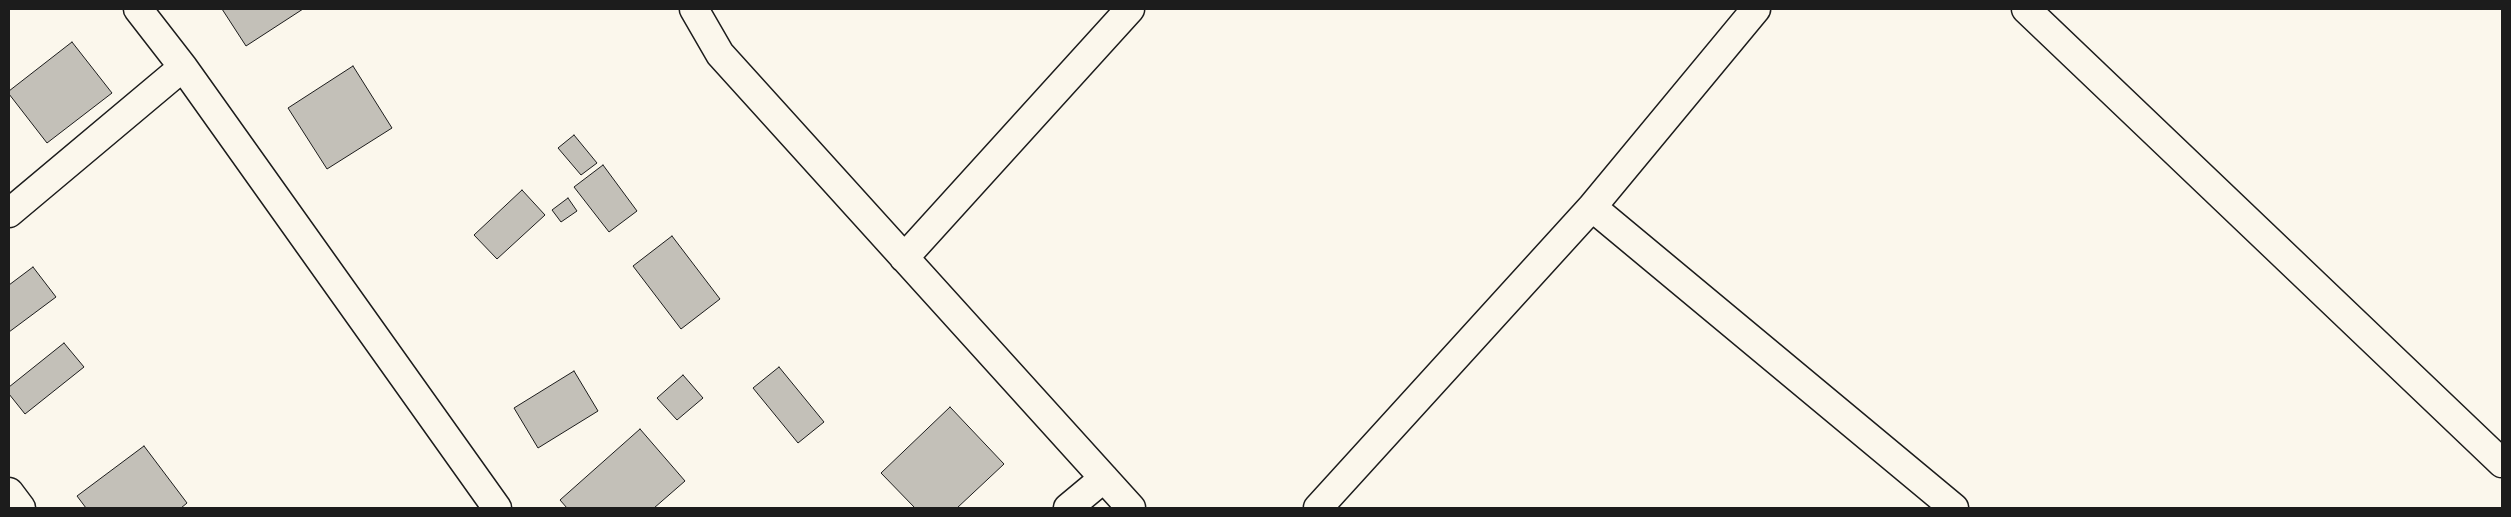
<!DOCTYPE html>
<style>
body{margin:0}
#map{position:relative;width:2511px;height:517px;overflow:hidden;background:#fbf7ec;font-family:"Patrick Hand",sans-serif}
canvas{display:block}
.frame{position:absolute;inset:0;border:10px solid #1c1c1c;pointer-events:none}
</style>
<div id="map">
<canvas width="2511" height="517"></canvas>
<div class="frame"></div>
</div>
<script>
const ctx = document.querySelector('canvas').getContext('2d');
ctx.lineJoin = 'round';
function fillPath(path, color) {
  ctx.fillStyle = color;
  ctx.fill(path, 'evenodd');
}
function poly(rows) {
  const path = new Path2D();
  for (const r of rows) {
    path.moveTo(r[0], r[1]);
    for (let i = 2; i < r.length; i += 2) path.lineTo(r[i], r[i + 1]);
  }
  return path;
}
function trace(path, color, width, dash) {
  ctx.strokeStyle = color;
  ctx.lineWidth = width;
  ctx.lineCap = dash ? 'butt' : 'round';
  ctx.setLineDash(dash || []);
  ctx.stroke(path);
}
const building = poly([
 [222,9,303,9,246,46,222,9],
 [72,42,112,93,47,143,9,94,9,91,72,42],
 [353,66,392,128,327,169,288,108,353,66],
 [574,135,597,163,581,175,558,148,574,135],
 [603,165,637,211,609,232,574,187,603,165],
 [522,190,545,215,497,259,474,235,522,190],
 [568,198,577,211,561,222,552,210,568,198],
 [672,236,720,299,681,329,633,266,672,236],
 [33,267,56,297,9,332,9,285,33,267],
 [64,343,84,367,25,414,9,394,9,387,64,343],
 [779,367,824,422,798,443,753,388,779,367],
 [574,371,598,411,538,448,514,408,574,371],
 [683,375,703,398,677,420,657,398,683,375],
 [950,407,1004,464,957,508,915,508,881,473,950,407],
 [640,429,685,481,654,508,567,508,560,500,640,429],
 [144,446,187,503,181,508,86,508,77,496,144,446]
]);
fillPath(building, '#c3c0b8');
trace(building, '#1c1c1c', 1);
const minor = poly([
 [138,9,183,67,497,508],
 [694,9,720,54,1131,508],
 [2026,9,2502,463],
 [1592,207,1954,508],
 [9,213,183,67],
 [904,258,1130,9],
 [9,492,21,508],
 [1068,508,1104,478],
 [1318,508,1592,207,1756,9]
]);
trace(minor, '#1c1c1c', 31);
trace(minor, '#fbf7ec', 28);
</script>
